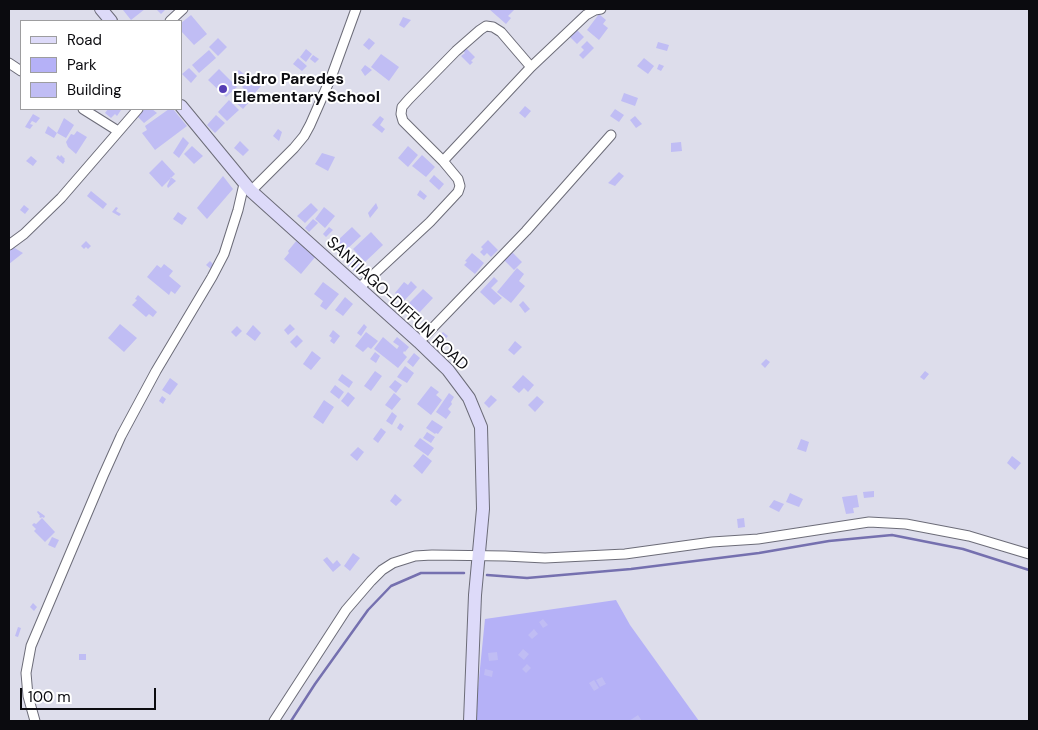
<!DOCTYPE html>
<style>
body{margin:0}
#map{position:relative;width:1038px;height:730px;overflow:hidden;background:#ddddeb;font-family:"DM Sans",sans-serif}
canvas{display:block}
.frame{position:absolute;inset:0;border:10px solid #0b0b0f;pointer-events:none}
.legend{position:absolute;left:20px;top:20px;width:162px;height:90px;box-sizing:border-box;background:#fff;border:1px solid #9d9d9f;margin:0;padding:6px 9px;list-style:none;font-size:15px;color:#0b0b0f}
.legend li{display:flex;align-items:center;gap:10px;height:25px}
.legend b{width:25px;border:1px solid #9d9d9f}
.scale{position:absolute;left:20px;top:688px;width:136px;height:22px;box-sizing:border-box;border:2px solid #0b0b0f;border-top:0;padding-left:6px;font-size:15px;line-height:18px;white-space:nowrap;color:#0b0b0f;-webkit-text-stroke:4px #fff;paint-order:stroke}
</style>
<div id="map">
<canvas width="1038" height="730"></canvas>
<div class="frame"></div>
<ul class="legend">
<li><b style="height:6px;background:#dddaf9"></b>Road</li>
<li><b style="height:14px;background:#b5b1f7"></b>Park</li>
<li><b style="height:14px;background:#c0bdf4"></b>Building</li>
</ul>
<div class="scale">100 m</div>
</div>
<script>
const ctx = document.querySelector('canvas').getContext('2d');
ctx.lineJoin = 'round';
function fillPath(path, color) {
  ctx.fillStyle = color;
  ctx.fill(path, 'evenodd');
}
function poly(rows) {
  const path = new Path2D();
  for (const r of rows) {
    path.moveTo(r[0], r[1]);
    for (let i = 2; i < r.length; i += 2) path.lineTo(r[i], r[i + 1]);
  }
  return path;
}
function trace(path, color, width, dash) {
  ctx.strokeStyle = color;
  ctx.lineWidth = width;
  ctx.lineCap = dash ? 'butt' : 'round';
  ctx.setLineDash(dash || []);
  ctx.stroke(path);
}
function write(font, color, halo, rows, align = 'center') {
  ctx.font = font + ' "DM Sans",sans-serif';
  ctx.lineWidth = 4;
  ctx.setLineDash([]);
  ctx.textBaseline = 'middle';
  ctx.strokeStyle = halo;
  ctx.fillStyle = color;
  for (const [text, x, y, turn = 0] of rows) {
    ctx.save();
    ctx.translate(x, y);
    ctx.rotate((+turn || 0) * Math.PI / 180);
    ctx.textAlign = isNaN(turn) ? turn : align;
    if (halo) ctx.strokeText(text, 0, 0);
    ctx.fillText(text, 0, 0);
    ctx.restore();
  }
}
fillPath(poly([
 [616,600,630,625,699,721,476,721,477,698,485,619]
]), '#b5b1f7');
trace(poly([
 [487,575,527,578,631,569,759,553,829,541,892,535,963,549,1029,570],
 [291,721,315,684,368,610,391,586,421,573,464,573]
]), '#7570af', 2.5);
fillPath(poly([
 [125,9,145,9,131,20,123,10],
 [156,9,166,9,161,14],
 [489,9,513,9,514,10,508,16,511,18,506,24],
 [599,14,606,20,603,24,608,28,599,40,587,30],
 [191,15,207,34,194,45,181,31,181,23],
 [403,17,411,20,404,28,399,25],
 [577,30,584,37,577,44,570,37],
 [218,38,227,47,218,56,209,47],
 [369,38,375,43,369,50,363,45],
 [587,41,594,48,583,59,579,55,584,50,581,47],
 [658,42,669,45,667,51,656,48],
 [466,48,475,57,471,61,473,62,470,65,461,56,465,53,463,51],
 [306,49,312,54,306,62,300,57],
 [209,50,216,58,199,73,192,65],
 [381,54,399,67,389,81,371,67],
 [313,55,319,59,315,63,310,59],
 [298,58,307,66,302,71,293,64],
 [644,58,654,66,648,74,637,66],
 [659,64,664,66,661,71,657,69],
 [365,65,372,70,365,76,361,70],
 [189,68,197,76,191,83,182,74],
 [219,69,237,87,226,97,208,80],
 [239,70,244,74,241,78,236,73],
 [253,76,262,85,252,96,242,87],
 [624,93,638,98,635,106,621,101],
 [243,94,250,101,243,109,235,102],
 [229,100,239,110,227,121,218,112],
 [525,106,531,111,525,118,519,113],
 [108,109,120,109,121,110,117,116,115,114,111,118,105,113],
 [145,109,152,109,157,113,144,123,137,116],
 [169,109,173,109,187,126,155,150,142,133,147,130,145,126],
 [615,109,624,115,619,122,610,116],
 [33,114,40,118,36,123,32,121,30,124,33,125,30,129,25,127],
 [216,115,225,123,215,133,207,125],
 [380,116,384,119,380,125,385,129,382,133,372,125],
 [635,116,642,124,636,128,630,120],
 [64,118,74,125,66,138,57,133],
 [48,126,57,133,54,138,45,133],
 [278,129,282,132,279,141,273,136],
 [77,131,87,137,76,154,68,147,66,142,71,134,74,135],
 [183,137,189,143,179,158,173,153],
 [240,141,249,150,243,156,234,148],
 [681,142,682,151,671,152,671,143],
 [192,146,203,156,194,164,184,154],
 [408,146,418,155,408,167,398,158],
 [322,153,335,157,328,171,315,164],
 [58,155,60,157,61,155,65,159,64,160,65,161,63,164,56,158],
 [422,155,435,167,426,177,412,166],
 [31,156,37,161,33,166,26,161],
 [162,160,175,174,162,187,149,173],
 [619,172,624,176,615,186,608,183],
 [434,175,444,184,439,190,429,181],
 [223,176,233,189,207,219,197,208],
 [171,177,176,181,168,188,167,186],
 [420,190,427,196,424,200,417,195],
 [91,191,107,204,103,209,87,196],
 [311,203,318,210,305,223,297,216],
 [376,203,378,208,370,218,368,213],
 [24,205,29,209,25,214,20,210],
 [116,207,118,208,116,211,121,214,119,216,112,212],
 [324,207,335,216,325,228,315,219],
 [178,212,187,218,182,225,173,219],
 [313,219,318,223,309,232,305,228],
 [329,227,333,230,326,237,323,234],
 [352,227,361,236,346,250,337,241],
 [371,232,383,245,365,262,353,249],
 [297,240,316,256,301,274,284,259,289,253,288,251],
 [488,240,498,250,491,257,487,253,484,256,480,252,483,249,481,247],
 [86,241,91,246,88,249,86,247,84,249,81,246],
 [13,247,23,253,9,264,9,251],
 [512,252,522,262,514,270,504,260],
 [472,253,484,263,475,274,464,265,467,262,465,261],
 [352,256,364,264,358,274,347,265],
 [210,261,215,266,212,270,206,265],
 [164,264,173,271,169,276,181,286,175,294,171,291,169,295,147,277,157,265,161,268],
 [517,268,524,274,519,281,525,286,511,303,497,292],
 [494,277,498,281,491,288,502,298,494,305,480,292],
 [411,281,417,287,404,301,395,293,404,282,408,285],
 [323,282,339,294,326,310,320,306,323,301,314,294],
 [423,289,433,298,419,313,408,304],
 [138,295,157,312,153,317,149,314,146,317,132,305,137,300,135,299],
 [345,297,353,304,343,316,335,310],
 [523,301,530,309,525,313,519,305],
 [120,324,137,338,124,352,108,338],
 [290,324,295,329,288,335,284,330],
 [364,324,367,327,361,336,357,333],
 [253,325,261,333,255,341,246,334],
 [237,326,242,331,236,337,231,332],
 [333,330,340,336,334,344,330,341,332,338,329,336],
 [366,332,378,341,371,349,368,347,363,352,355,346],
 [443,332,448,336,443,342,438,337],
 [297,335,303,341,296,348,290,342],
 [383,337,397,349,399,346,393,342,397,337,409,347,405,352,404,351,403,353,407,357,398,368,374,349],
 [515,341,522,347,514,355,508,350],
 [312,351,321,358,311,370,303,364],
 [375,352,380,356,376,363,370,359],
 [414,353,420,358,413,367,407,362],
 [766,359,770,362,765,368,761,364],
 [405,366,414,373,407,383,397,377],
 [375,371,382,376,371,391,364,386],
 [925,371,929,374,924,380,920,377],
 [342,374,353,382,349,388,338,380],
 [523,375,534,385,528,392,524,388,519,393,512,387],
 [170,378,178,384,170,395,162,390],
 [395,380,402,385,396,393,389,387],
 [335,385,344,392,339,399,330,392],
 [431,386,439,392,436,395,442,400,431,415,417,404],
 [348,392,355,398,348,407,341,401],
 [394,393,401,399,392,410,385,405],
 [449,393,454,397,451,402,452,404,448,409,451,412,446,419,436,412],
 [491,395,497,400,489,408,484,403],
 [162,396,166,399,163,404,159,401],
 [537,396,544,402,535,412,528,405],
 [324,400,334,407,323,424,313,417],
 [392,412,397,416,392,425,386,421],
 [432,420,443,427,438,434,436,433,435,434,426,428],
 [400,423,404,426,401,431,397,428],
 [381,428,386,432,378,443,373,439],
 [427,432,435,437,431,443,423,438],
 [420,438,434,448,428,456,414,446],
 [801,439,809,442,806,452,797,449],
 [358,447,364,452,357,461,350,455],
 [423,454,432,461,422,474,413,466],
 [1012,456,1021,463,1015,470,1007,463],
 [874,491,874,497,864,498,863,492],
 [790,493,803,499,799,507,786,502],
 [395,494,402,500,396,506,390,501],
 [857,495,859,507,853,508,854,513,846,514,842,497],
 [774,500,784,504,779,512,769,507],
 [38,511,45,516,44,518,42,517,41,518,39,517,40,516,37,512],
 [42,518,55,532,45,542,34,531,36,529,32,525,34,523,36,524],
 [744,518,745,527,738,528,737,519],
 [52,537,59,540,55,548,48,545],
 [353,553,360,558,350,571,344,566],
 [327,557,333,564,337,560,341,565,333,572,323,560],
 [33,603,37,607,34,611,30,607],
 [543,619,548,625,543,628,539,622],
 [18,627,21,628,18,637,15,636],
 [534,629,538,634,532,639,528,635],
 [523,649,529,654,524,660,518,655],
 [497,652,498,660,489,661,488,653],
 [79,654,86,654,86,660,79,660],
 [527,664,531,668,526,673,522,669],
 [485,669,493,671,492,677,484,675],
 [602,677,606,684,600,687,596,680],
 [594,680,599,688,594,691,589,683],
 [638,715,642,721,629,721]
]), '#c0bdf4');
const street = poly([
 [170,21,183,9],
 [9,63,21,71],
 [83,109,118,131],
 [443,161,403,121,401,114,402,107,409,99,456,51,480,30,486,26,493,27,501,32,531,67],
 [251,191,294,148,304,136,310,125,332,75,356,9],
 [9,245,24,234,61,198,138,109],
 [359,288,430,222,458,192,460,186,458,179,443,161,531,67,586,15,595,10,601,9],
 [419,342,526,231,611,135],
 [35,721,28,696,26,673,31,646,103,476,121,436,156,371,212,277,224,254,238,210,244,184],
 [274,721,346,610,371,581,382,570,393,563,415,556,432,555,505,556,545,558,625,554,712,542,758,539,869,522,906,524,969,536,1029,554]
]);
const secondary = poly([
 [101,9,111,21],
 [181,106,251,191,419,342,448,370,469,398,481,427,483,509,475,595,470,721]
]);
trace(street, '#6c6c78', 11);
trace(secondary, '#6c6c78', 14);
trace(street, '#fff', 9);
trace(secondary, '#dddaf9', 12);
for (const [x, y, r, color] of [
 [223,89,5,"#553db4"]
]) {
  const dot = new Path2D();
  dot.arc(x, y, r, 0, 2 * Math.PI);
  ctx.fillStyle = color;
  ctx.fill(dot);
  trace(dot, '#fff', 2);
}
write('bold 16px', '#0b0b0f', '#fff', [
 ["Isidro Paredes",233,80],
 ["Elementary School",233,98]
], 'left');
write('16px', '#0b0b0f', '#fff', [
 ["SANTIAGO-DIFFUN ROAD",397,304,43]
]);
</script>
